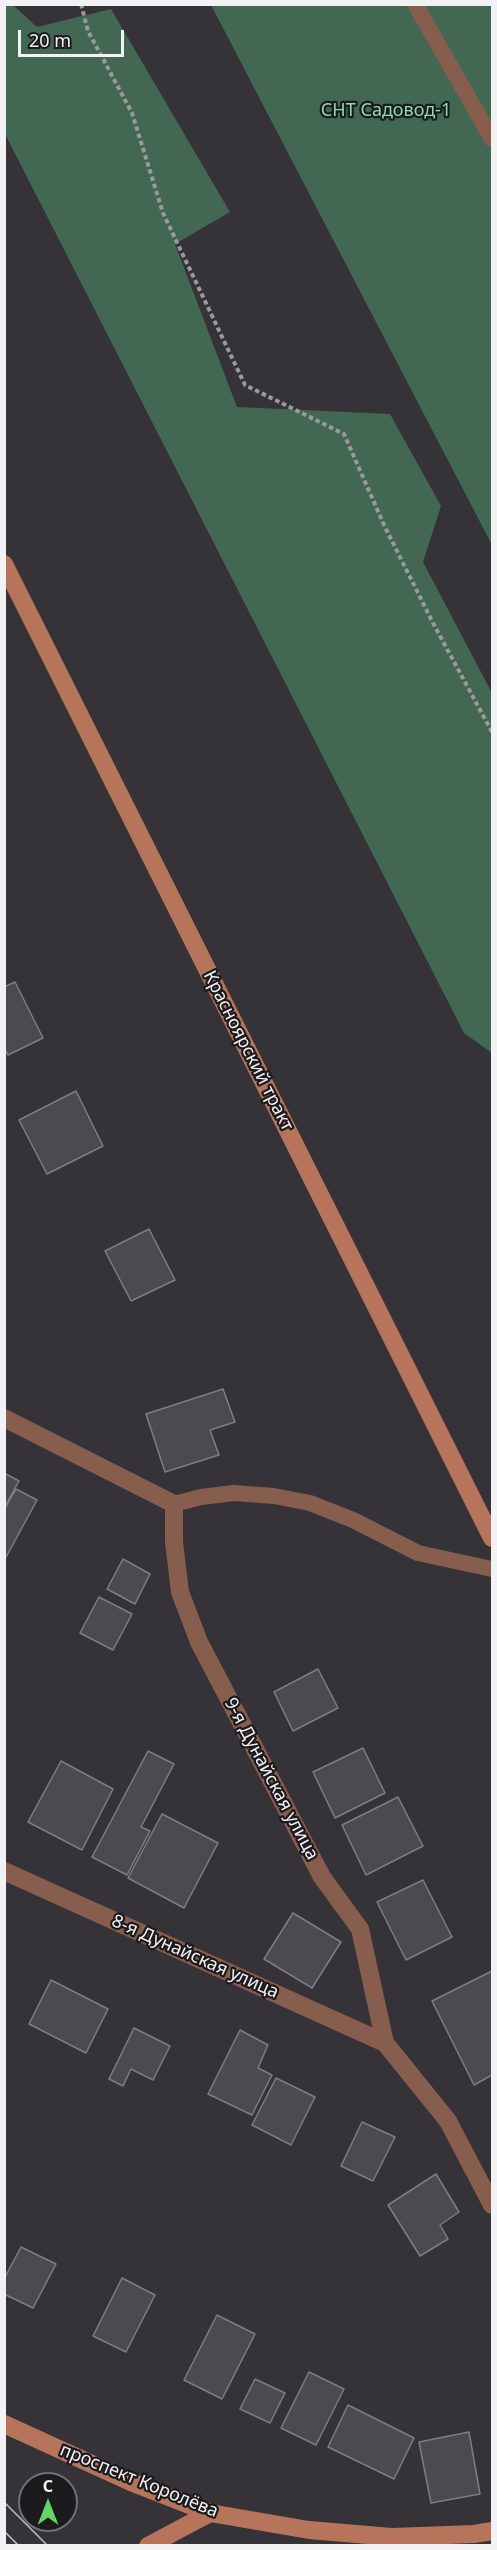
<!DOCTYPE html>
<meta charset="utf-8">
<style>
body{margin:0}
#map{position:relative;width:497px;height:2550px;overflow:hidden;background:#353238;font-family:"Noto Sans",sans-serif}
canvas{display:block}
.frame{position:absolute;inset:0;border:6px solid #f2f1f4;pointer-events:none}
.north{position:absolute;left:18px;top:2472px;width:60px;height:60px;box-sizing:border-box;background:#1c1a1d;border:2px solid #727073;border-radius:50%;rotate:0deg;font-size:16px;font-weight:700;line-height:24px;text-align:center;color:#f2f1f4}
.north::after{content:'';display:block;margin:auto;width:21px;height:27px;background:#67d466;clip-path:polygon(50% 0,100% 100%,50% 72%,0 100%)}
.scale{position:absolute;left:18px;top:30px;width:106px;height:27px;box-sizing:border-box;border:3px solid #f2f1f4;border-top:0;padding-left:8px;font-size:18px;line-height:21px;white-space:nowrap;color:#f2f1f4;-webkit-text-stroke:4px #1c1a1d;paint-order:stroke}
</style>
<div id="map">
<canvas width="497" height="2550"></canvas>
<div class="frame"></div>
<div class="north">С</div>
<div class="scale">20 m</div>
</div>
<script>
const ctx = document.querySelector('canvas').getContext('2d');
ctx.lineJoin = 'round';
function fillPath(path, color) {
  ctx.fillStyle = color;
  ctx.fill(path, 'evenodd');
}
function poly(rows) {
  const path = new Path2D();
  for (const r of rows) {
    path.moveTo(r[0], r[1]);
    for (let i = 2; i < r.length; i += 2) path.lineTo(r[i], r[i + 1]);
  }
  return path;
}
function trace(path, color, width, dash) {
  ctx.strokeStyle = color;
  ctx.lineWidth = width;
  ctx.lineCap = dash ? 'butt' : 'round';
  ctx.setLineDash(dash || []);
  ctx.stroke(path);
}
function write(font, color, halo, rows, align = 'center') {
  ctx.font = font + ' "Noto Sans",sans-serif';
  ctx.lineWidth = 4.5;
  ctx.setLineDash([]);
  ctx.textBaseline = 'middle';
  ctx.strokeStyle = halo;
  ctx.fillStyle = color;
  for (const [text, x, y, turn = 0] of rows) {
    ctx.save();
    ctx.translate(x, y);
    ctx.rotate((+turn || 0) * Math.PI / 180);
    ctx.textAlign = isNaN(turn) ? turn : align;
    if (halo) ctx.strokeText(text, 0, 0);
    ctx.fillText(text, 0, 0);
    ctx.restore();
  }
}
fillPath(poly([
 [5,4,13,5,37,27,111,9,230,212,175,244,237,407,390,414,441,506,423,562,492,693,492,1053,464,1033,5,134],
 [211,5,492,5,492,545]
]), '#426753');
const building = poly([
 [15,982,43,1038,8,1055,4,1049,4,987,15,982],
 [76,1091,103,1146,47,1174,19,1120,76,1091],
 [149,1229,175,1280,131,1301,105,1251,149,1229],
 [223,1389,235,1422,210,1430,219,1455,165,1472,146,1414,223,1389],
 [4,1473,19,1481,4,1508,4,1473],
 [16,1489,37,1500,4,1561,4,1510,16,1489],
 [123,1559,150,1574,135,1604,107,1589,123,1559],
 [99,1597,132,1614,113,1650,80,1633,99,1597],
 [318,1669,338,1708,293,1731,274,1692,318,1669],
 [363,1748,385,1793,335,1818,313,1772,363,1748],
 [148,1751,174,1764,141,1827,150,1831,127,1875,92,1857,148,1751],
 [61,1761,113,1789,82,1850,28,1822,61,1761],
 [398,1797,423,1846,366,1875,342,1825,398,1797],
 [162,1814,218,1843,184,1908,128,1878,162,1814],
 [423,1880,452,1937,406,1960,377,1902,423,1880],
 [293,1913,341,1942,312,1988,264,1959,293,1913],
 [492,1971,492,2075,474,2085,432,2001,492,1971],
 [51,1980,108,2009,86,2053,29,2024,51,1980],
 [134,2028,170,2046,153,2080,131,2069,123,2086,109,2079,134,2028],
 [240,2030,268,2045,258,2068,272,2075,252,2115,208,2094,240,2030],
 [276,2078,315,2097,291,2145,252,2125,276,2078],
 [362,2122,395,2137,373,2181,341,2166,362,2122],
 [436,2174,459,2212,440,2225,448,2239,420,2256,388,2205,436,2174],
 [21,2247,56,2264,33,2308,4,2294,4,2279,21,2247],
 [122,2278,155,2295,126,2352,93,2336,122,2278],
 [217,2315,255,2334,222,2399,184,2380,217,2315],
 [309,2372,344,2389,316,2445,281,2428,309,2372],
 [255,2379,285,2393,270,2423,240,2409,255,2379],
 [348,2405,414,2438,394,2479,328,2447,348,2405],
 [469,2432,480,2494,431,2503,419,2442,469,2432]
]);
fillPath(building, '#4c4a50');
trace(building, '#7f7c82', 1.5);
trace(poly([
 [81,4,88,31,132,113,163,213,245,385,344,434,384,525,433,623,492,732]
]), '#9b999e', 4, [4.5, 3]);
trace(poly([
 [415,4,492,139],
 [174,1504,201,1497,234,1493,274,1496,310,1503,353,1520,418,1553,492,1569]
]), '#875e4e', 16);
trace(poly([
 [4,1418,174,1504,174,1542,180,1592,199,1642,322,1877,360,1929,385,2043,448,2121,492,2205],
 [4,1871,385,2043]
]), '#875e4e', 18);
trace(poly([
 [4,564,492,1538],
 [4,2424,131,2482,210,2513,309,2530,392,2537,474,2534,492,2531],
 [148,2546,210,2513]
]), '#b6745b', 18);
trace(poly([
 [4,2502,48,2546],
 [4,2531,19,2546]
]), '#c2c0c4', 1.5);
write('18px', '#89dcb0', '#1c1a1d', [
 ["СНТ Садовод-1",386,111]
]);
write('18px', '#f2f1f4', '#1c1a1d', [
 ["Красноярский тракт",248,1051,63],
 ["9-я Дунайская улица",271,1779,62],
 ["8-я Дунайская улица",195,1957,24],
 ["проспект Королёва",139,2481,22]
]);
</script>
